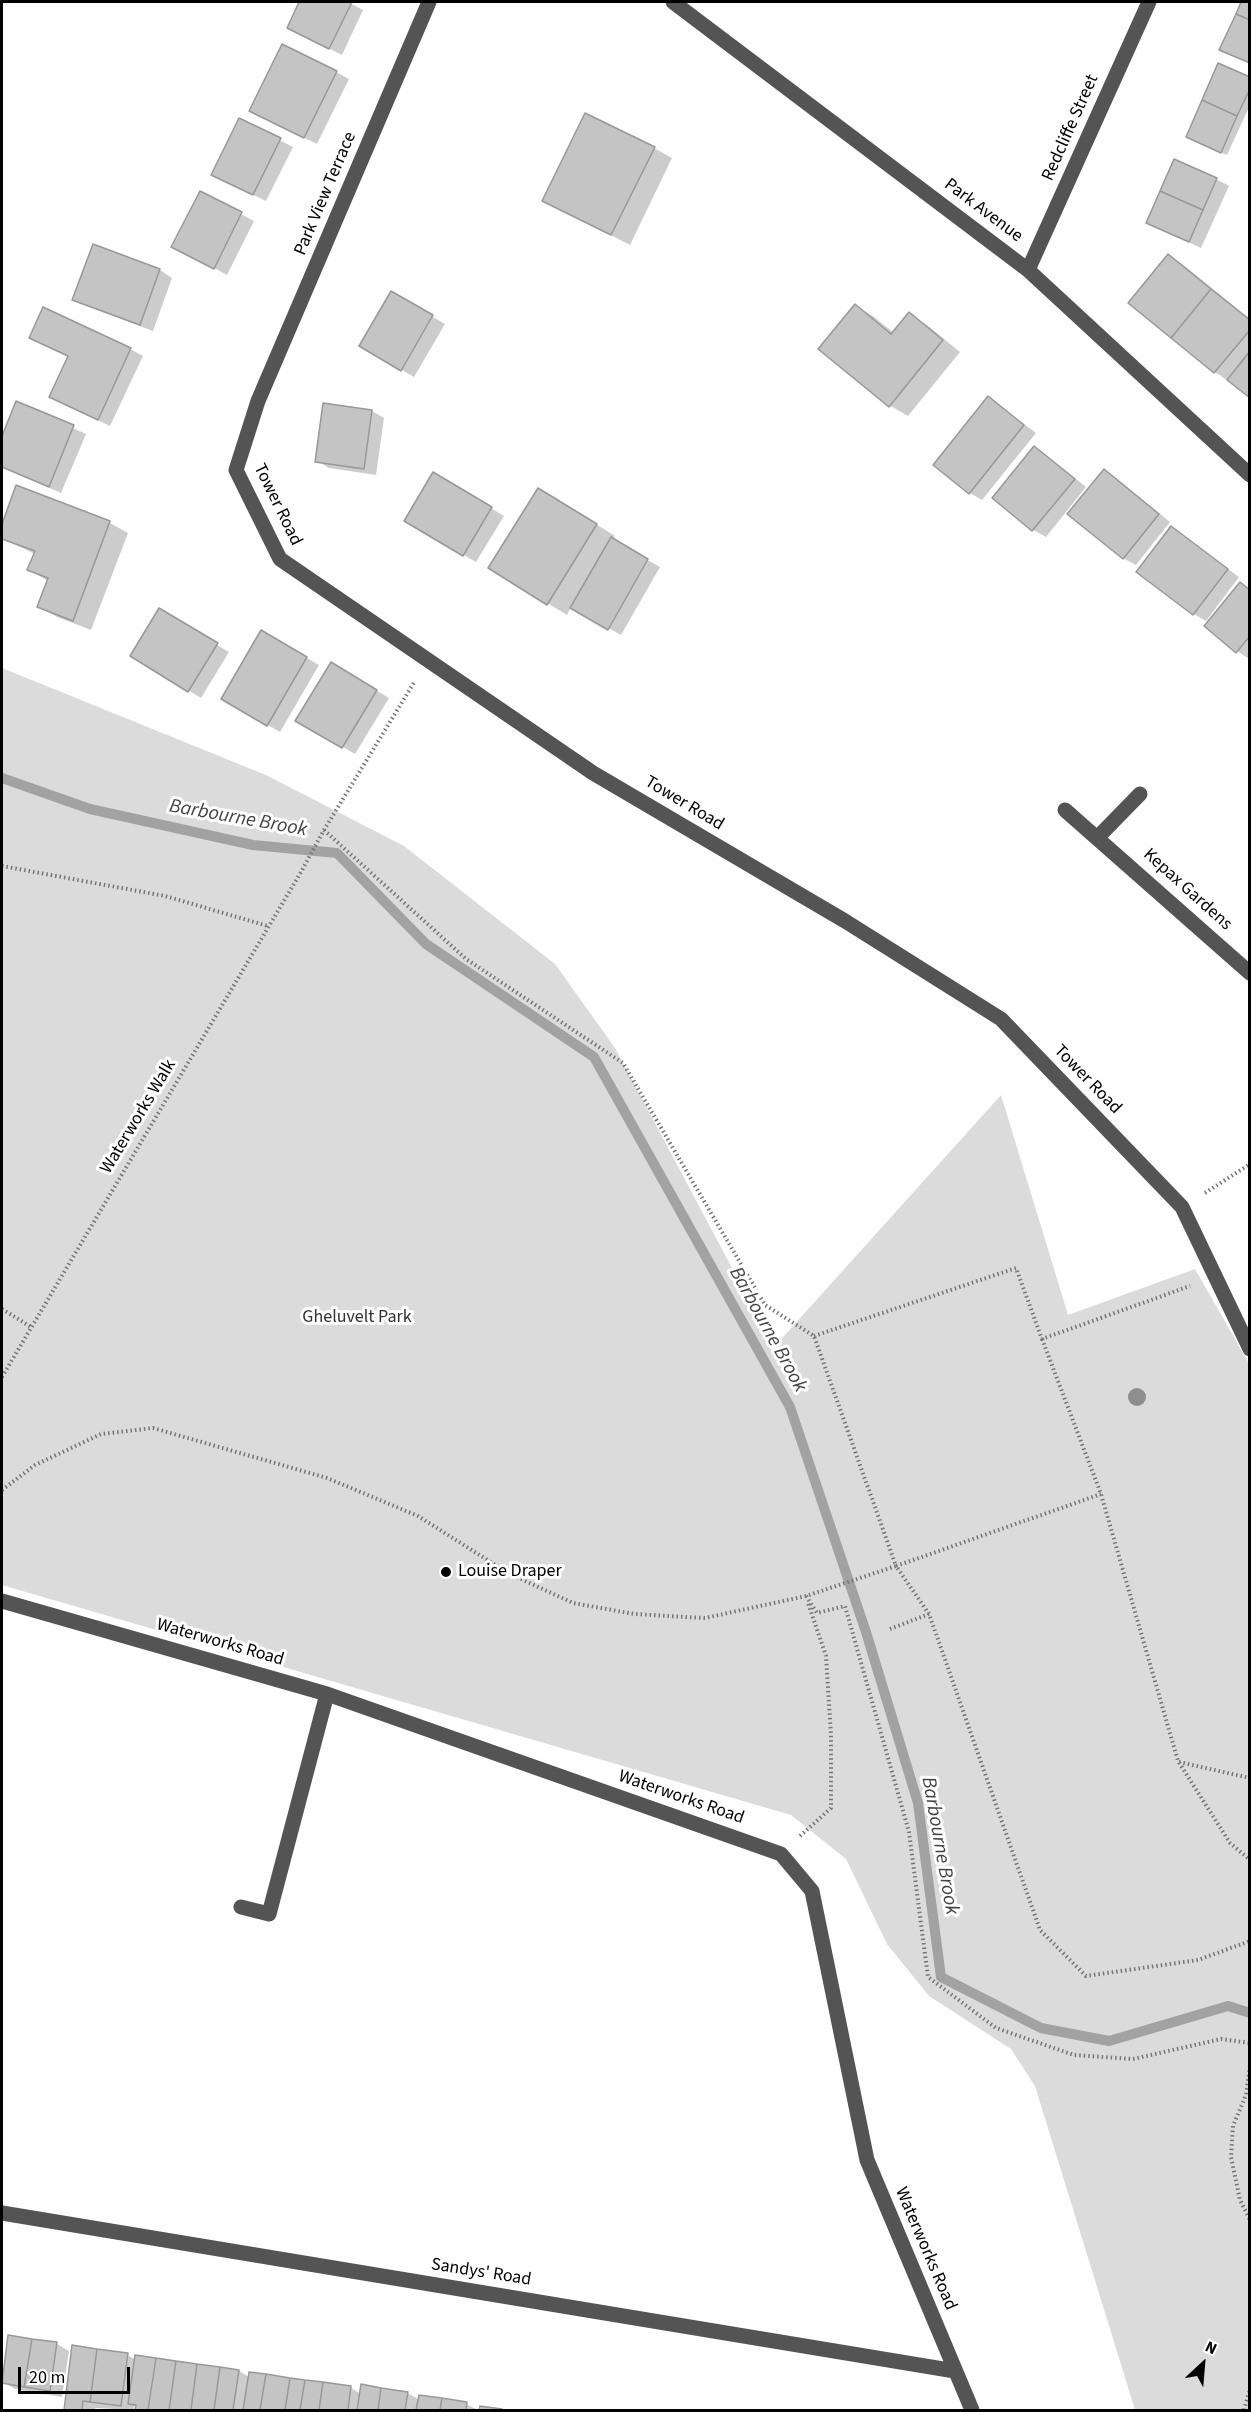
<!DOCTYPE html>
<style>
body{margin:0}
#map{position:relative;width:1251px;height:2412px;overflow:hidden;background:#fff;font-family:"Source Sans 3",sans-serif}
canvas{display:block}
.frame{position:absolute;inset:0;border:3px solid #000;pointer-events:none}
.north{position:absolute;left:1173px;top:2334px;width:60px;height:60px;-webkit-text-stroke:4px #fff;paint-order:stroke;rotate:26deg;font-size:16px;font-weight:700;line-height:24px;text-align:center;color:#000}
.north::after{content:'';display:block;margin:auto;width:21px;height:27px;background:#000;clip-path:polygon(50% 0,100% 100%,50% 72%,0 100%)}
.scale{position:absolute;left:18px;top:2367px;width:112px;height:27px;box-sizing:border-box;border:3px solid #000;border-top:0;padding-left:8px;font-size:18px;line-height:21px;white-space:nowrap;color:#000;-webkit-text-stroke:4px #fff;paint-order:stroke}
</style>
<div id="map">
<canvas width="1251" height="2412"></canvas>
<div class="frame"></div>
<div class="north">N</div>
<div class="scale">20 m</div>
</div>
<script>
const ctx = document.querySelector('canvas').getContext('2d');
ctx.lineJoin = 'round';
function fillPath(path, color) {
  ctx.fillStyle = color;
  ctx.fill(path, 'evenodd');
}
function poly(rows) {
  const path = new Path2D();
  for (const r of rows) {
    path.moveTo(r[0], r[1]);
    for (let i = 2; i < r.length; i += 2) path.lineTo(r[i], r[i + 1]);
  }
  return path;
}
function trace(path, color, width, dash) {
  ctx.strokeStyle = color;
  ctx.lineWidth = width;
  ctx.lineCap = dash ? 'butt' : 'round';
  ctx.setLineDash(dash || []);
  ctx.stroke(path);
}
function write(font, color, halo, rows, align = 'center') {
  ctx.font = font + ' "Source Sans 3",sans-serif';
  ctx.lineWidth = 6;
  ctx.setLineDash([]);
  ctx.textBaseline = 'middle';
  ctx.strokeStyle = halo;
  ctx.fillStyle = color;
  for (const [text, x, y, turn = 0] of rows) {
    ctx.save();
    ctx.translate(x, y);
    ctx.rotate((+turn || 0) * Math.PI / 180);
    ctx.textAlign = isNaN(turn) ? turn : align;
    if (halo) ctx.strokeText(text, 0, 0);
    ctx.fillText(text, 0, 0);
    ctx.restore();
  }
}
fillPath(poly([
 [2,668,266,775,404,846,555,964,615,1048,774,1347,1001,1095,1068,1315,1195,1269,1250,1365,1249,2410,1135,2410,1035,2086,1011,2049,929,1996,887,1944,846,1859,791,1815,2,1585]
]), '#dbdbdb');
fillPath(poly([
 [301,2,348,2,363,10,342,55,288,28],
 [336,72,349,79,317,144,263,118],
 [1250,79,1250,105,1227,155,1193,140],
 [240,120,293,147,266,201,225,181],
 [654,148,672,158,630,245,544,201],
 [1216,179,1229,186,1201,248,1148,223],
 [200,193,254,221,227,275,186,253],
 [94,246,160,270,172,278,153,331,87,306,74,299],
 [1169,256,1181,263,1250,319,1250,396,1215,372],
 [391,293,445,324,414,377,361,346],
 [855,306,873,316,894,333,909,314,927,325,960,352,908,416,889,405],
 [130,349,143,356,110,426,51,397,70,357],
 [989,398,1036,433,982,500,970,493],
 [17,403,86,434,61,493,2,467,2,440],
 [372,411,384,418,376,475,329,468,317,461],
 [1035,448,1047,456,1086,487,1046,537,1033,530,995,498],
 [1104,471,1116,478,1170,522,1136,565,1123,558],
 [434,474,504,516,476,562,406,521],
 [17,487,110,523,128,533,91,630,57,617,39,606,48,581,29,570,35,554,2,538,2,528],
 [557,500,615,536,612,540,660,567,621,635,571,607,567,615,490,568],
 [1172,528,1239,577,1206,621,1194,614],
 [1240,584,1250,589,1249,659,1237,651],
 [159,610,229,652,201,698,132,656],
 [262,632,319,665,280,732,223,699],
 [331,664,389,698,355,754,297,720],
 [57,2344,69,2351,62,2397,15,2389,3,2382],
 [74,2347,127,2355,136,2360,137,2356,239,2371,249,2377,250,2373,351,2388,361,2394,407,2393,420,2400,466,2404,478,2410,137,2410,137,2407,134,2406,133,2410,95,2408,95,2410,65,2410]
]), '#0003');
trace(poly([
 [2,778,90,809,253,845,337,853,426,944,594,1057,790,1407,866,1632,918,1803,941,1977,1041,2028,1109,2041,1228,2006,1250,2013]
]), '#a2a2a2', 10);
const building = poly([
 [299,2,352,2,329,49,287,28,299,2],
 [1241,2,1250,2,1250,20,1236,14,1241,2],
 [1236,14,1250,20,1250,63,1219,50,1236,14],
 [282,44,337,71,304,138,249,111,282,44],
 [1218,63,1250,77,1250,89,1237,116,1202,100,1218,63],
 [1202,100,1237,116,1221,153,1186,137,1202,100],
 [585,113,655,147,611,235,542,201,585,113],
 [239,118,281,138,253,195,211,175,239,118],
 [1174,159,1217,178,1203,210,1160,191,1174,159],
 [200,191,242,212,214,269,171,247,200,191],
 [1160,191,1203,210,1189,242,1146,223,1160,191],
 [93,244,160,269,140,325,72,300,93,244],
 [1168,254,1211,289,1171,338,1128,303,1168,254],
 [1211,289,1250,320,1250,330,1214,373,1171,338,1211,289],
 [391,291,433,315,401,371,359,346,391,291],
 [855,304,891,334,909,312,943,340,889,407,818,349,855,304],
 [43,307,131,348,98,420,49,397,68,356,29,338,43,307],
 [1250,351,1250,398,1227,380,1250,351],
 [988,396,1024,425,969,494,933,465,988,396],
 [16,401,74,425,49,487,2,467,2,436,16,401],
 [323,403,372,410,364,469,315,462,323,403],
 [1034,446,1075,479,1032,531,992,498,1034,446],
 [1104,469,1159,514,1123,559,1067,514,1104,469],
 [433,472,492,507,463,556,404,521,433,472],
 [16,485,110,521,73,621,37,607,48,578,27,570,35,551,2,539,2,524,16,485],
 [538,488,597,524,547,605,488,568,538,488],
 [1171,526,1228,569,1193,615,1136,572,1171,526],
 [611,537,648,559,608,630,570,608,611,537],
 [1240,582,1250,590,1250,636,1236,653,1204,626,1240,582],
 [159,608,218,643,188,692,130,656,159,608],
 [261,630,307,657,267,726,221,699,261,630],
 [331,662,377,690,342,748,295,721,331,662],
 [8,2335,32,2339,24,2387,2,2383,8,2335],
 [32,2339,57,2342,50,2391,24,2387,32,2339],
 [72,2345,97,2349,90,2402,83,2401,82,2410,64,2410,72,2345],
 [97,2349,128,2353,121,2406,90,2402,97,2349],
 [135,2355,156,2358,148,2410,135,2410,136,2405,128,2404,135,2355],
 [156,2358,176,2361,169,2410,148,2410,156,2358],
 [176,2361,197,2364,191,2410,169,2410,176,2361],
 [197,2364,220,2367,214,2410,191,2410,197,2364],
 [220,2367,239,2370,233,2410,214,2410,220,2367],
 [249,2372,266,2374,260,2410,243,2410,249,2372],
 [266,2374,290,2378,285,2410,260,2410,266,2374],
 [290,2378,305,2380,300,2410,285,2410,290,2378],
 [305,2380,323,2382,319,2410,300,2410,305,2380],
 [323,2382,351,2386,348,2410,319,2410,323,2382],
 [361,2384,381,2388,378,2410,357,2410,361,2384],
 [381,2388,408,2392,405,2410,378,2410,381,2388],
 [419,2395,442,2398,440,2410,416,2410,419,2395],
 [442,2398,467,2402,466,2410,440,2410,442,2398],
 [480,2406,502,2409,502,2410,479,2410,480,2406]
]);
fillPath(building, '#c4c4c4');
trace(building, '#989898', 1.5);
trace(poly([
 [324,830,466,959,623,1063,765,1305,814,1336,896,1566,1101,1494],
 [2,866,165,896,268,926],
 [1205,1193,1250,1164],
 [2,1309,31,1327],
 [814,1336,1016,1268,1042,1339,1190,1286],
 [1042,1339,1101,1494,1178,1761,1230,1843,1250,1860],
 [2,1377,301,872,324,830,415,681],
 [2,1490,35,1465,101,1434,153,1428,327,1478,418,1516,508,1573,573,1603,634,1614,705,1618,806,1596,896,1566,929,1614,1040,1930,1086,1976,1198,1960,1250,1941],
 [806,1596,817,1613,845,1606,909,1832,928,1977,996,2028,1074,2055,1133,2059,1221,2039,1250,2043],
 [890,1629,929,1614],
 [1179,1762,1250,1778],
 [800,1836,831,1808,831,1735,826,1656,808,1603],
 [1250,2066,1246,2095,1233,2126,1231,2157,1240,2200,1250,2220],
 [1244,2410,1250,2389]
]), '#767676', 4, [1.5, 3]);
trace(poly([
 [429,2,258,401,236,470,280,559,593,773,845,921,1001,1019,1182,1207,1250,1349],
 [673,2,1028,270,1250,475],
 [1028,270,1149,2],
 [1065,810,1250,973],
 [1098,837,1140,794],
 [2,1601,327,1694,781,1854,812,1891,867,2160,972,2410],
 [241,1907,269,1914,327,1694],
 [2,2213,955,2371]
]), '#545454', 15);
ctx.fillStyle = '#8e8e8e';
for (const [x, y] of [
 [1137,1397]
]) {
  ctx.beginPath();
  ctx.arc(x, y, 9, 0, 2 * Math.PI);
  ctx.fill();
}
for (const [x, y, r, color] of [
 [446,1572,6,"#000"]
]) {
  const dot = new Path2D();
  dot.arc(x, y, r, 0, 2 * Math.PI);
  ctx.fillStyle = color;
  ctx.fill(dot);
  trace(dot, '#fff', 2);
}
write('18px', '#000', '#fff', [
 ["Redcliffe Street",1071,128,-66],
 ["Park View Terrace",326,194,-67],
 ["Park Avenue",983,211,37],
 ["Tower Road",277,505,64],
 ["Tower Road",684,804,31],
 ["Kepax Gardens",1187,890,42],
 ["Tower Road",1087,1080,46],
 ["Waterworks Walk",139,1117,-59],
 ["Waterworks Road",220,1643,16],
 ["Waterworks Road",681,1798,19],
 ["Waterworks Road",925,2249,67],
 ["Sandys' Road",481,2273,9]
]);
write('18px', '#323232', '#fff', [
 ["Gheluvelt Park",357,1318]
]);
write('18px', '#000', '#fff', [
 ["Louise Draper",458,1572]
], 'left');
write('italic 20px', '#434343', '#fff', [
 ["Barbourne Brook",238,819,10],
 ["Barbourne Brook",767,1330,61],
 ["Barbourne Brook",939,1846,80]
]);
</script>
